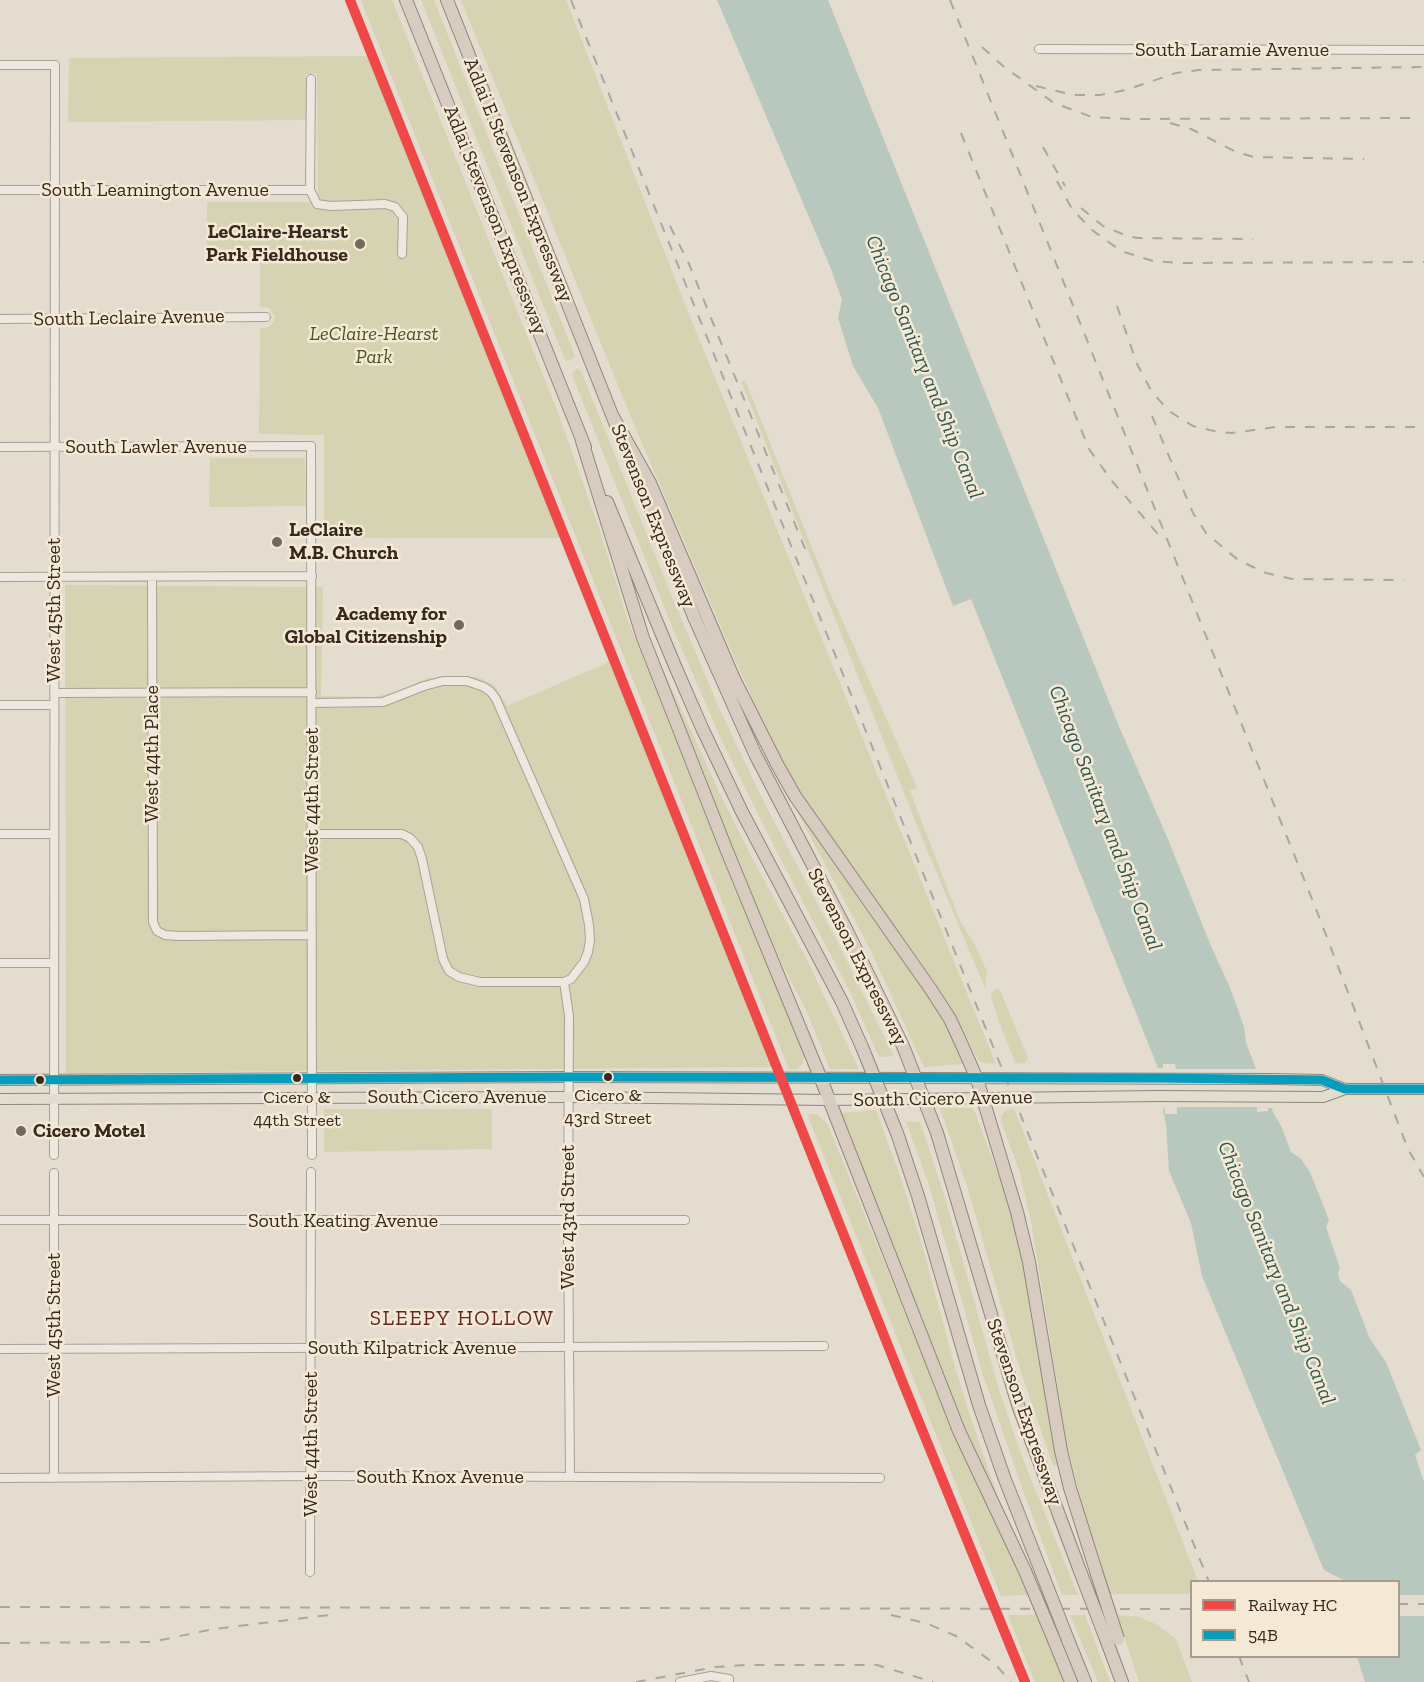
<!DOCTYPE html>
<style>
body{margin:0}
#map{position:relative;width:1424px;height:1682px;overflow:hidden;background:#e4dcce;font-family:"Zilla Slab",serif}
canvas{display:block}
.legend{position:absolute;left:1190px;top:1580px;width:210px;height:78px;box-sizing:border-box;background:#f4e9d4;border:2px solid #a99c8c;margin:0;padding:8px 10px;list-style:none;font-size:18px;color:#38291f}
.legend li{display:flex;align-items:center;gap:12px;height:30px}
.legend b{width:30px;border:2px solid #a99c8c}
</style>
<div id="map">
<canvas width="1424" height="1682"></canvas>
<ul class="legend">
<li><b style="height:8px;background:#ee4848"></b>Railway HC</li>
<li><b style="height:8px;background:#069cbc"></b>54B</li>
</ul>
</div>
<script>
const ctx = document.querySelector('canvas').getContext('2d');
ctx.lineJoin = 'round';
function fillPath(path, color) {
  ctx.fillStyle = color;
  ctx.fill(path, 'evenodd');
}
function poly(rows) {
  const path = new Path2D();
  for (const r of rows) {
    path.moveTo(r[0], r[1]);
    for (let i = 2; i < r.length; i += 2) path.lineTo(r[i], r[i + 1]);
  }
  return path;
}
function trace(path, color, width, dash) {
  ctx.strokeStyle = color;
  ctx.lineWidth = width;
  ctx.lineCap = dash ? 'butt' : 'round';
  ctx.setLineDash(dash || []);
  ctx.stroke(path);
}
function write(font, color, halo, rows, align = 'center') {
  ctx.font = font + ' "Zilla Slab",serif';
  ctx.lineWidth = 5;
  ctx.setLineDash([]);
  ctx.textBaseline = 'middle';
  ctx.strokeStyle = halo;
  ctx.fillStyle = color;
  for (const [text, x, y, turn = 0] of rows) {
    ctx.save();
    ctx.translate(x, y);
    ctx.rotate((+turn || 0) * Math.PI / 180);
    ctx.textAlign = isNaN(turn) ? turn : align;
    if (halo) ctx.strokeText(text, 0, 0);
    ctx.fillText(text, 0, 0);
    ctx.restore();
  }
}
fillPath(poly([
 [361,0,392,0,557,410,599,528,627,618,735,889,748,914,804,1054,803,1063,797,1069,789,1069],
 [421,0,434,0,573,351,575,356,569,361,565,360],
 [461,0,566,0,686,307,996,1064,984,1063,978,1060,962,1027,942,992,836,845,802,796,778,754,738,667,635,427],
 [370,56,563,538,324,538,324,435,259,434,260,328,269,327,274,321,275,316,269,308,260,307,260,252,207,251,207,202,318,202,317,73,306,74,306,120,68,122,69,58],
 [577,368,581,371,672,597,719,708,764,802,837,941,894,1056,879,1057,851,994,779,856,721,739,671,624,573,377,572,373],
 [745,380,830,593,917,787,910,791,960,921,975,945,984,965,987,972,985,988,920,833,741,381],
 [210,458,305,458,306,506,209,507],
 [65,585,323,587,321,696,375,697,401,690,427,678,478,677,495,686,507,706,609,662,774,1067,66,1073],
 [660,663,721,796,757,867,807,960,859,1069,830,1069,807,1012,781,962,742,877,657,664],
 [791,800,861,903,935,1005,958,1048,964,1064,924,1067,871,951],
 [996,989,1000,990,1028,1058,1025,1063,1016,1064,999,1022,991,997,992,992],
 [940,1108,971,1108,975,1112,1003,1188,1015,1228,1026,1278,1057,1465,1053,1466,1018,1363,968,1189],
 [1014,1108,1198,1581,1192,1582,1191,1594,1110,1594,1082,1503,1067,1444,1031,1221,1019,1170,1002,1124,1001,1116,1006,1111],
 [324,1109,492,1109,492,1149,324,1152],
 [876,1110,899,1173,921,1241,953,1360,970,1416,997,1494,996,1495,957,1410,840,1113],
 [807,1114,817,1114,827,1123,947,1415,1028,1595,1001,1596],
 [906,1122,920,1122,945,1198,1001,1396,1024,1462,1078,1595,1062,1595,1024,1493,982,1372,928,1182],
 [1008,1615,1036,1615,1064,1682,1035,1682],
 [1070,1615,1085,1615,1110,1682,1098,1682],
 [1117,1615,1139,1617,1158,1625,1176,1639,1192,1682,1139,1682]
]), '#d5d3b1');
fillPath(poly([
 [717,0,828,0,1118,724,1167,837,1211,946,1231,990,1244,1027,1246,1043,1273,1112,1282,1128,1291,1152,1301,1159,1310,1172,1329,1220,1326,1227,1340,1268,1338,1273,1340,1281,1351,1290,1370,1339,1386,1362,1421,1450,1415,1455,1424,1482,1424,1596,1420,1596,1413,1607,1424,1615,1424,1682,1365,1682,1357,1657,1398,1656,1398,1582,1345,1581,1324,1570,1202,1276,1191,1223,1169,1171,1166,1125,1162,1105,1158,1068,971,599,953,606,878,408,853,366,838,318,842,300,831,269]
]), '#b9c8be');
fillPath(poly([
 [1163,1064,1175,1064,1176,1069,1259,1069,1273,1103,1273,1108,1268,1108,1268,1111,1257,1112,1257,1107,1177,1107,1177,1114,1165,1114,1165,1109,1159,1108,1158,1096,1158,1068,1163,1068],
 [1399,1595,1424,1595,1424,1599,1419,1600,1416,1606,1419,1610,1424,1612,1424,1616,1399,1616]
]), '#e4dcce');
const minor = poly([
 [1039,49,1424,50],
 [0,65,55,65,54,1155],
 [0,190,310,190],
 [310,190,317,204,331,206,385,204,395,207,403,217,402,254],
 [310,190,311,79],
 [0,319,266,317],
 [0,447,311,446,312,1155],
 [0,577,312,576],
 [152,577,153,922,157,931,165,935,178,936,312,935],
 [54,693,312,692],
 [312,703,383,702,424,686,443,681,467,681,484,687,491,692,496,699,584,899,589,925,590,940,588,952,584,962,571,979,564,982,480,982,459,977,449,971,443,959,422,859,418,847,410,838,402,834,312,834],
 [0,705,54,705],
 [0,834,54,834],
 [0,963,54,963],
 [564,982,569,1016,568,1221,570,1477],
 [54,1173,54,1478],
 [0,1220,685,1220],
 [0,1349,824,1346],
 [0,1478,322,1476,880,1478],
 [310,1572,311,1172],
 [680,1682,711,1676,729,1679,729,1682]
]);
const major = poly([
 [0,1080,568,1077,1272,1079,1322,1080,1345,1089],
 [0,1099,568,1097,829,1100,1158,1096,1323,1097,1345,1089,1424,1089]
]);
const highway = poly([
 [406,0,585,447],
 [447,0,616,425],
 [613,417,650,483,734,679,778,766,795,796,932,991,950,1019,962,1045,977,1079,1017,1212,1029,1262,1061,1451,1070,1488,1096,1571],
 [582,441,643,638,727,851,821,1079,959,1431,1025,1571],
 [633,466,694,617,755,754,848,933,903,1046],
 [607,502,675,666,702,728,742,812,842,1002,862,1047],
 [897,1133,918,1196,979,1405,1004,1477,1041,1571],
 [937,1133,1018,1405,1080,1571],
 [1106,1639,1122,1682],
 [1054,1640,1071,1682],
 [1068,1640,1085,1682]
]);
trace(minor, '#a9a196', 10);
trace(major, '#8f877d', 12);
trace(highway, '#8f877d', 14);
trace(minor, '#ece7df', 8);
trace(major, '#e3ddd1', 10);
trace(highway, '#d7ccbf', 12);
trace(poly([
 [571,0,1209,1582],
 [950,0,1316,909,1408,1149,1424,1177],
 [982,47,1003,66,1054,103,1092,117,1129,119,1413,118],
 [1036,86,1073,95,1100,95,1126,90,1176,73,1198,70,1424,67],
 [1170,123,1191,129,1236,152,1254,157,1364,159],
 [961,133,1089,449,1112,481,1164,541],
 [1043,147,1065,186],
 [1057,181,1072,209,1092,230,1121,251,1153,261,1181,263,1424,262],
 [1081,208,1103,226,1127,236,1138,238,1253,239],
 [670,226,689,264,808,556],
 [1117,306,1137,364,1152,392,1169,411,1193,426,1219,432,1232,433,1275,427,1424,427],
 [1152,416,1193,513,1206,533,1238,560,1266,573,1292,579,1404,580],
 [1398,1604,1424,1604],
 [0,1607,1192,1609],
 [891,1615,926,1623,956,1636,995,1664,1011,1682],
 [0,1643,151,1642,214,1629,329,1615],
 [1239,1656,1249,1682],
 [636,1682,715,1667,746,1665,877,1665,933,1682]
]), '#aca69f', 2, [10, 10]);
const highwayBridge = poly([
 [903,1046,937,1133],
 [862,1047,897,1133],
 [1025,1571,1054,1640],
 [1041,1571,1068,1640],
 [1080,1571,1106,1639],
 [1096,1571,1118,1639]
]);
trace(highwayBridge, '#8f877d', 14, []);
trace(highwayBridge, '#d7ccbf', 12);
trace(poly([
 [0,1080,568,1077,1158,1078,1322,1080,1345,1089,1424,1089]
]), '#069cbc', 9);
trace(poly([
 [350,0,905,1388,1025,1682]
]), '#ee4848', 10);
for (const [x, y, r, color] of [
 [360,244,6,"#74685c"],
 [277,542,6,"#74685c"],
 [459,625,6,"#74685c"],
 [608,1077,5,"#38291f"],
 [297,1078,5,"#38291f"],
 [40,1080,5,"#38291f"],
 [21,1131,6,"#74685c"]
]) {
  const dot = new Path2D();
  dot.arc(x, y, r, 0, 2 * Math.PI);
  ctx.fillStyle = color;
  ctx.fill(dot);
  trace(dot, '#f4e9d4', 2);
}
write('18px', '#38291f', '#f4e9d4', [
 ["Cicero &",608,1096],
 ["43rd Street",608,1119],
 ["Cicero &",297,1098],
 ["44th Street",297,1121]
]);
write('20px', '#38291f', '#f4e9d4', [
 ["South Laramie Avenue",1232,50],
 ["Adlai E Stevenson Expressway",518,180,68],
 ["South Leamington Avenue",155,190],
 ["Adlai Stevenson Expressway",495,220,68],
 ["South Leclaire Avenue",129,318,-1],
 ["South Lawler Avenue",156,447],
 ["Stevenson Expressway",653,516,68],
 ["West 45th Street",54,610,-90],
 ["West 44th Place",152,754,-90],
 ["West 44th Street",312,800,-90],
 ["Stevenson Expressway",857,957,63],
 ["South Cicero Avenue",457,1097],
 ["South Cicero Avenue",943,1099,-1],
 ["West 43rd Street",568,1217,-90],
 ["South Keating Avenue",343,1221],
 ["West 45th Street",54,1325,-90],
 ["South Kilpatrick Avenue",412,1348],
 ["Stevenson Expressway",1024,1412,71],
 ["West 44th Street",311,1444,-90],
 ["South Knox Avenue",440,1477]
]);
write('bold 20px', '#38291f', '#f4e9d4', [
 ["LeClaire-Hearst",348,232],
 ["Park Fieldhouse",348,255],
 ["LeClaire",289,530,"left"],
 ["M.B. Church",289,553,"left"],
 ["Academy for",447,614],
 ["Global Citizenship",447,637],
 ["Cicero Motel",33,1131,"left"]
], 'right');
write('italic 20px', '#4b5326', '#f4e9d4', [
 ["LeClaire-Hearst",374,334],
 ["Park",374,357]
]);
write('italic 21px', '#2f5751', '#f4e9d4', [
 ["Chicago Sanitary and Ship Canal",924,367,68],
 ["Chicago Sanitary and Ship Canal",1105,818,69],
 ["Chicago Sanitary and Ship Canal",1276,1273,68]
]);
ctx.letterSpacing = '1.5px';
write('21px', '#632920', '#f4e9d4', [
 ["SLEEPY HOLLOW",462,1319]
]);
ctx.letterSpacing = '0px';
</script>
